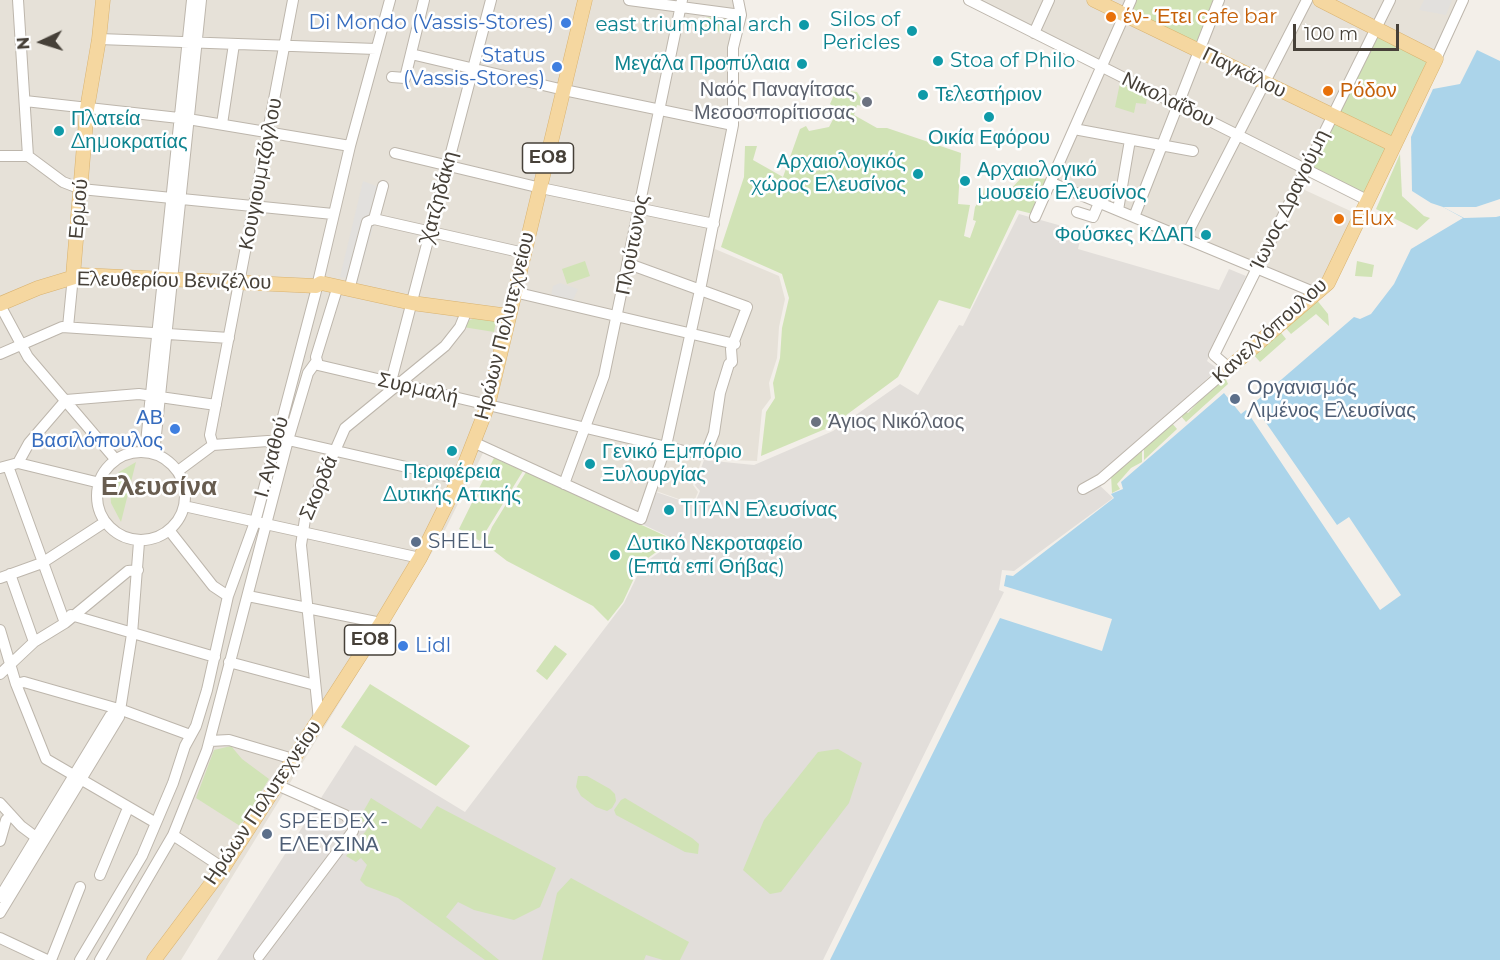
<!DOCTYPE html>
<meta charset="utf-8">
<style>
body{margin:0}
#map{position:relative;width:1500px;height:960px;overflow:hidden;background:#f3efe9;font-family:Montserrat,sans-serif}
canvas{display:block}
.north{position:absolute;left:12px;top:12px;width:60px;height:60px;-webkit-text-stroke:4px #fff;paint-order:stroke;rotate:266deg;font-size:16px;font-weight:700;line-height:24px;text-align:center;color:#464038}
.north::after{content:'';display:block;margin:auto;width:21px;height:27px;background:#464038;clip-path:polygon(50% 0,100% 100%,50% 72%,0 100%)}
.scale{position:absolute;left:1293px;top:24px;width:106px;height:27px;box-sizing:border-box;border:3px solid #464038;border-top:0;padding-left:8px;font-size:18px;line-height:21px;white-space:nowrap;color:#464038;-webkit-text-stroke:4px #fff;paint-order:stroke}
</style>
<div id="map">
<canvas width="1500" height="960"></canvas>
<div class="north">N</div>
<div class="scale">100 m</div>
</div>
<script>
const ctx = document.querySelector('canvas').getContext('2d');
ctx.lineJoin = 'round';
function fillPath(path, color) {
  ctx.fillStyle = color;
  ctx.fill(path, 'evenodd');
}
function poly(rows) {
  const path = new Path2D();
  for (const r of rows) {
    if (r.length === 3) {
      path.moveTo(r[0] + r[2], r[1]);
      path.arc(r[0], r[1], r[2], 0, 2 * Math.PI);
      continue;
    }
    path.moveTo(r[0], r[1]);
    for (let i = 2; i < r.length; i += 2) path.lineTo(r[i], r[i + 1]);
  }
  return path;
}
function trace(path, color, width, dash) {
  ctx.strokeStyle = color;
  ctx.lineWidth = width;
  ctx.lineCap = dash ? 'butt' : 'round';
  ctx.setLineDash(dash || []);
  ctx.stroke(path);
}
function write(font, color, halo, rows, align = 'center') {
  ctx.font = font + ' Montserrat,sans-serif';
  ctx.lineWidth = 5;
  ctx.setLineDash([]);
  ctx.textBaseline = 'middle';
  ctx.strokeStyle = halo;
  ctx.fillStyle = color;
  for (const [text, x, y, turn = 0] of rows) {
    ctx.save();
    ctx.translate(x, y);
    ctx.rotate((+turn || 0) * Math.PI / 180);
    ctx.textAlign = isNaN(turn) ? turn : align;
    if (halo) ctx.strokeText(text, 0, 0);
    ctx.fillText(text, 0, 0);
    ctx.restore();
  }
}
fillPath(poly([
 [0,0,743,0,715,249,779,276,785,299,779,327,777,358,769,383,771,398,762,410,757,461,702,459,693,485,698,492,693,504,653,490,642,523,484,451,442,536,181,960,0,960],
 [974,0,1461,0,1435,57,1296,186,1357,214,1317,290,1054,183,1102,66]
]), '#e6e1d8');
fillPath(poly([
 [1019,214,1062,226,1059,234,1080,241,1078,249,1219,290,1229,269,1246,276,1207,361,1218,369,1094,480,1113,498,1014,571,1002,570,999,590,1004,592,823,960,217,960,355,745,465,812,624,603,643,564,668,546,672,538,642,524,653,491,694,505,700,491,695,485,704,460,754,465,833,431,900,384,918,395,959,325,963,326]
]), '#e2deda');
fillPath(poly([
 [1136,0,1215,0,1197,47,1129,15],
 [706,17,732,20,731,32,705,31],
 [1377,33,1429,60,1366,197,1308,169],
 [1120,83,1147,97,1146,104,1136,103,1134,113,1115,107],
 [849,91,857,92,862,100,862,106,857,105,854,115,877,128,887,128,961,153,958,204,970,205,964,236,970,238,976,221,973,220,975,207,983,195,984,188,1007,193,1023,176,1047,179,1033,214,1017,210,970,309,939,300,898,377,830,427,761,456,766,412,775,398,773,383,780,358,782,328,789,298,782,274,721,247,744,177,745,146,757,146,753,160,783,177,800,129,806,126,809,131,829,127,838,110,830,104,834,95,841,97],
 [1400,154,1402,196,1424,216,1430,218,1417,230,1376,209],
 [585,261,590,276,567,284,562,269],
 [1357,261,1374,265,1372,277,1355,276],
 [1316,299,1328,314,1329,326,1316,314,1291,334,1284,326],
 [475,318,496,321,494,332,463,327,468,321],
 [1279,330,1286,339,1260,362,1252,353],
 [1224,375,1228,384,1186,422,1180,415,1185,411,1188,413],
 [1171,422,1177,429,1144,460,1144,445],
 [1142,447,1142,462,1131,468,1117,484,1120,489,1112,493,1111,475],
 [494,458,523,471,480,541,459,529],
 [136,462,121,522,111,503,110,488,119,472],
 [526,472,670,538,666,545,641,563,623,602,608,621,593,606,507,561,485,544,492,527],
 [555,645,567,654,547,680,536,671],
 [370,684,470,746,436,786,341,727],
 [231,746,242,759,269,779,240,826,196,798,214,750],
 [838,749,862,763,849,803,781,892,770,894,743,870,764,820,818,752],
 [578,776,587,776,610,789,615,794,616,801,612,808,607,811,596,807,581,796,576,787],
 [371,798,421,829,437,806,556,868,540,907,514,920,474,910,458,902,446,917,499,960,485,960,398,898,366,886,360,880,367,865,361,858,356,862,346,856,369,827,359,819],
 [625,798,692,838,699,844,698,854,685,852,616,815,614,810,621,800],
 [571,878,689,942,680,960,663,960,646,955,644,960,542,960,557,893]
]), '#d1e3b6');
fillPath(poly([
 [1424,0,1452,0,1446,15,1419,10],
 [363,181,384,189,358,279,340,277],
 [560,283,578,289,572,302,551,296,553,286]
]), '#e2e0dd');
fillPath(poly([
 [1477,50,1500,61,1500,960,830,960,1000,618,1102,651,1112,619,1004,586,1006,575,1013,576,1114,498,1111,494,1123,489,1121,482,1224,393,1241,414,1246,410,1380,610,1401,595,1349,517,1337,525,1253,404,1354,317,1360,319,1371,314,1394,284,1411,249,1463,218,1443,207,1431,203,1412,191,1411,137,1433,89,1460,84]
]), '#abd4ea');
fillPath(poly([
 [1500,199,1500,216,1496,217,1464,218,1443,207,1476,207]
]), '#f3efe9');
const minor = poly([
 [18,0,28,156],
 [629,0,741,15],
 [969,0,1367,200],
 [1034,33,1049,0],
 [99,39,376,49],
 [411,54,564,90,733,125],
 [1436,59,1463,0],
 [392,77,405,78,424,0],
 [25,101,188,119,350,146],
 [222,124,234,44],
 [1074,129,1193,151],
 [395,153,541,188,714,224],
 [0,156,28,156],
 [28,156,63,182,81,189,333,214],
 [1052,183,1316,293],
 [1118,210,1130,140],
 [1077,212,1093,217,1099,203],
 [1035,217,1131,0],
 [1134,217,1219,0],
 [374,219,524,253],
 [1185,238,1307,0],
 [337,289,316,357,318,365,684,451,706,453,714,433,720,393,729,364,732,362,731,349,747,307,629,264],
 [349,290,367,222,374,219,383,186],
 [514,292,735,344],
 [0,305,28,357,116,460],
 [68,327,73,276],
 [0,354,62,327,229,338],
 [389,389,491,0],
 [288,440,459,479],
 [473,442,641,519,666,446,700,290,733,125,733,48,741,15,738,0],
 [213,445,268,441,275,447],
 [145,452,192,0],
 [141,496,44],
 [154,454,201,0],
 [18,463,29,443,66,400,139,394,216,405],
 [8,466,65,623],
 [0,468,18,463,100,483],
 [178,471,213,445,210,435,293,0],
 [564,484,604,376,682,0],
 [1083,489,1101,479,1229,368,1214,355,1390,0],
 [184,506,420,558],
 [169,530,213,586,228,596],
 [10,574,34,642],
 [0,578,42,563,105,522],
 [248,596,381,623],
 [71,615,215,657],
 [0,630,16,684,46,759,156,823],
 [229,662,315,685],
 [0,674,34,642,65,623,128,571,138,570],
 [16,684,24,682,122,710,190,735],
 [319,720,301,545,305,519,345,428,445,346,460,327,467,310],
 [210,741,229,740,293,759],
 [0,803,21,826,41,841],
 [173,835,223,868],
 [0,841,6,820,11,815],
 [100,875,128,808],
 [0,897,110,716,122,710],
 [0,913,119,717,132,634,139,542],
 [0,938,47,960],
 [259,956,353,831,353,823,345,815,277,785],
 [51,960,80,887],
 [80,960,142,856,173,783,185,746,196,726,207,690,228,596,255,522,275,447,315,295,350,146,390,0],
 [100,960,173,835,207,750,288,440,308,373,316,362]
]);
const major = poly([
 [1094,0,1394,145],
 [73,276,87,109,99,39,103,0],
 [0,304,38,288,81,275,316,286,321,283,412,303,509,316],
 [1229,368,1328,283,1436,59,1320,0],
 [154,960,223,868,381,623,420,558,459,479,488,405,585,0]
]);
trace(minor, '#bdb6ac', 12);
trace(major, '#d9b371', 15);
trace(minor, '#fff', 10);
trace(major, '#f5d7a0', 14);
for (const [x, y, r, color] of [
 [1111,17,6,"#e8710a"],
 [566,23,6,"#3f7fe0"],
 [804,25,6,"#0f9aa8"],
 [912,31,6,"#0f9aa8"],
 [938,61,6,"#0f9aa8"],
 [802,64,6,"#0f9aa8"],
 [557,67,6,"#3f7fe0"],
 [1328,91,6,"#e8710a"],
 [923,95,6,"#0f9aa8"],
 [867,102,6,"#6b7280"],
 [989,117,6,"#0f9aa8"],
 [59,131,6,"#0f9aa8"],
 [918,174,6,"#0f9aa8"],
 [965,181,6,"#0f9aa8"],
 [1339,219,6,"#e8710a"],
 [1206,235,6,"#0f9aa8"],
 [1235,399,6,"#5c6f8a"],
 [816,422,6,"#6b7280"],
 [175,429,6,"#3f7fe0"],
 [452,451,6,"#0f9aa8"],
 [590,464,6,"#0f9aa8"],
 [669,510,6,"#0f9aa8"],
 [416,542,6,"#5c6f8a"],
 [615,555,6,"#0f9aa8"],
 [403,646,6,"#3f7fe0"],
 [267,834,6,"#5c6f8a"]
]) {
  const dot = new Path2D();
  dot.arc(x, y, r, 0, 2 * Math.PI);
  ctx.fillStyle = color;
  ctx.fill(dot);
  trace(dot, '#fff', 2);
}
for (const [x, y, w] of [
 [548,158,51],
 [370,640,51]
]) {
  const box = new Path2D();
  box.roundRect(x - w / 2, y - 15, w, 30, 4.5);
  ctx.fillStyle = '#fff';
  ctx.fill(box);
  trace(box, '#464038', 1.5);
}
write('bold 18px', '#464038', null, [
 ["ΕΟ8",548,158],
 ["ΕΟ8",370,640]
]);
write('20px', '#c56008', '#fff', [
 ["έν- Έτει cafe bar",1123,17],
 ["Ρόδον",1340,91],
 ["Elux",1351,219]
], 'left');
write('20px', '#0d838f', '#fff', [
 ["Silos of",900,20,"right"],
 ["Pericles",900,43,"right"],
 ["east triumphal arch",792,25,"right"],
 ["Stoa of Philo",950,61],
 ["Μεγάλα Προπύλαια",790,64,"right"],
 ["Τελεστήριον",935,95],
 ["Πλατεία",71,119],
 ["Δημοκρατίας",71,142],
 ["Οικία Εφόρου",989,138,"center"],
 ["Αρχαιολογικός",906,162,"right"],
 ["χώρος Ελευσίνος",906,185,"right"],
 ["Αρχαιολογικό",977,170],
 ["μουσείο Ελευσίνος",977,193],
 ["Φούσκες ΚΔΑΠ",1194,235,"right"],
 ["Γενικό Εμπόριο",602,452],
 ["Ξυλουργίας",602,475],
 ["Περιφέρεια",452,472,"center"],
 ["Δυτικής Αττικής",452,495,"center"],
 ["TITAN Ελευσίνας",681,510],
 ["Δυτικό Νεκροταφείο",627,544],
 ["(Επτά επί Θήβας)",627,567]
], 'left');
write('20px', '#366cbe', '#fff', [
 ["Di Mondo (Vassis-Stores)",554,23],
 ["Status",545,56],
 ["(Vassis-Stores)",545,79],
 ["ΑΒ",163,418],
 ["Βασιλόπουλος",163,441],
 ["Lidl",415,646,"left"]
], 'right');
write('20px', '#464038', '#fff', [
 ["Παγκάλου",1244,73,26],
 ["Νικολαΐδου",1168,100,26],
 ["Κουγιουμτζόγλου",261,174,-79],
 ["Χατζηδάκη",439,197,-75],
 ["Ίωνος Δραγούμη",1290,200,-64],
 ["Ερμού",79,209,-85],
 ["Πλούτωνος",633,245,-79],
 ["Ελευθερίου Βενιζέλου",174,281,1],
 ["Ηρώων Πολυτεχνείου",505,326,-76],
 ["Κανελλόπουλου",1270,331,-42],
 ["Συρμαλή",418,389,13],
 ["Ι. Αγαθού",272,457,-75],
 ["Σκορδά",319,488,-67],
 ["Ηρώων Πολυτεχνείου",263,803,-56]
]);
write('20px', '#5b616d', '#fff', [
 ["Ναός Παναγίτσας",855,90],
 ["Μεσοσπορίτισσας",855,113],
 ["Άγιος Νικόλαος",828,422,"left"]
], 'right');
write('20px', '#4e5e75', '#fff', [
 ["Οργανισμός",1247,388],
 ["Λιμένος Ελευσίνας",1247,411],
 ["SHELL",428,542],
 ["SPEEDEX -",279,822],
 ["ΕΛΕΥΣΙΝΑ",279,845]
], 'left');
write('bold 26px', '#685d50', '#fff', [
 ["Ελευσίνα",159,487]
]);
</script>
